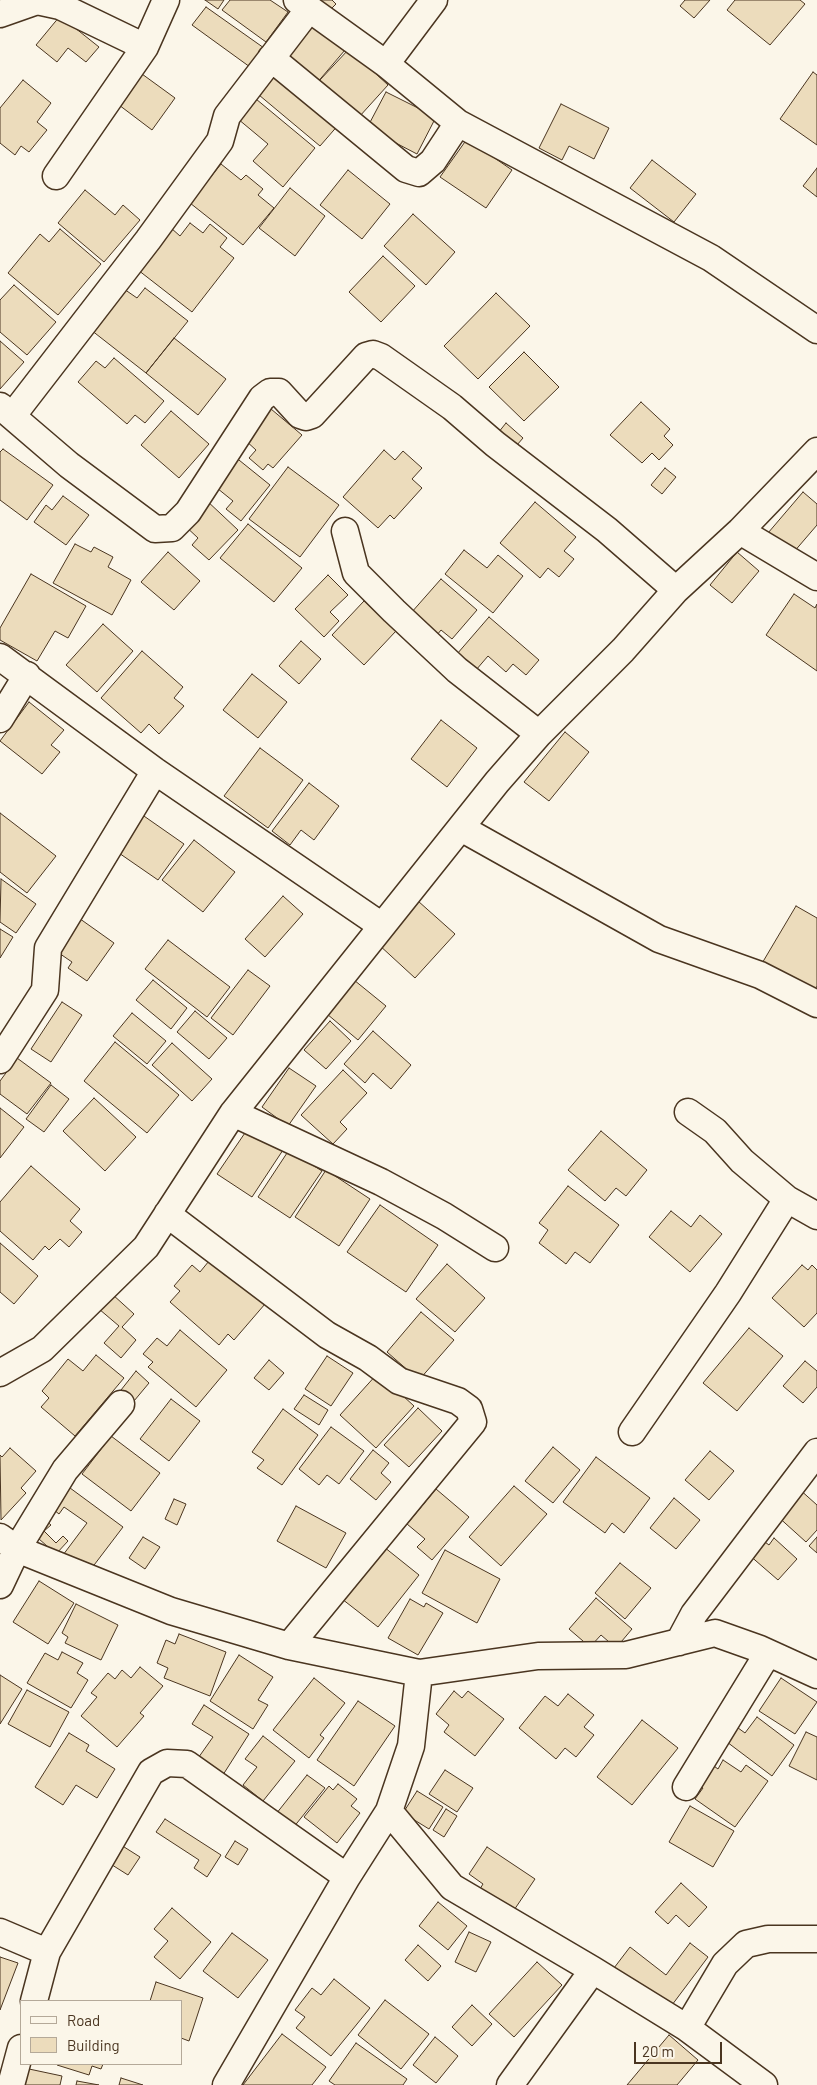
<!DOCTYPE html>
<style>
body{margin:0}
#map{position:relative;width:817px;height:2085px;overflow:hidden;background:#fbf6e9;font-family:Barlow,sans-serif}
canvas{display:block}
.legend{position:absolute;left:20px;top:2000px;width:162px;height:65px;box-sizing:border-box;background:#fbf6e9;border:1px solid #b4a999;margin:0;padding:6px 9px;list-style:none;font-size:15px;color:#4a3520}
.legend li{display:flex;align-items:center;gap:10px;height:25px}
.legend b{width:25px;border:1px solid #b4a999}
.scale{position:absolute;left:634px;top:2042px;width:88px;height:22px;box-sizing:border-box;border:2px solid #4a3520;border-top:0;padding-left:6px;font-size:15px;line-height:18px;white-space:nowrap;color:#4a3520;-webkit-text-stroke:4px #fbf6e9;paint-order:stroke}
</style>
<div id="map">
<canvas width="817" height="2085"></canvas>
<ul class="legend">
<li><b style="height:6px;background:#fbf6e9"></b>Road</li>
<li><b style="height:14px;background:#ecdcbc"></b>Building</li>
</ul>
<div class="scale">20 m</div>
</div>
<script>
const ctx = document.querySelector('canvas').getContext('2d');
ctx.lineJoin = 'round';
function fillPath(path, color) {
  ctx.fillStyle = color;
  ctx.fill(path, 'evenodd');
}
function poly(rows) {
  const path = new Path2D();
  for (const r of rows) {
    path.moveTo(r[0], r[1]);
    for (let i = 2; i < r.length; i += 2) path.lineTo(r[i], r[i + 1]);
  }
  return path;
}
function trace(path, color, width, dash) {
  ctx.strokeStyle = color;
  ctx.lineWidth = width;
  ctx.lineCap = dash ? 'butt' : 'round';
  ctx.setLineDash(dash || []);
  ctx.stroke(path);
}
const building = poly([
 [205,0,224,0,218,9,205,0],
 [230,0,270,0,288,12,266,42,222,10,230,0],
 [319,0,332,0,336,4,330,10,319,0],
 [685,0,710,0,694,18,680,6,685,0],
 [735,0,800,0,805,4,770,45,727,10,735,0],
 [206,7,264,48,250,67,192,25,206,7],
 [60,16,99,47,86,62,68,48,57,62,36,45,60,16],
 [312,22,345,50,316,84,284,57,312,22],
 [349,49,388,85,359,117,319,81,349,49],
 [278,72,340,123,320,146,259,95,278,72],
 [813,72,817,75,817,145,780,119,813,72],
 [142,74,175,98,152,130,119,105,142,74],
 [23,80,51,103,37,122,47,130,29,152,21,146,15,155,0,143,0,108,23,80],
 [386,92,436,117,417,154,367,128,386,92],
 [256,99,315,148,283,187,253,161,268,144,238,119,256,99],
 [561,104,609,128,594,159,569,146,562,160,539,148,561,104],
 [467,139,512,170,486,208,440,177,467,139],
 [652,160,696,194,674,222,630,188,652,160],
 [221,164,241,180,246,175,263,189,258,195,274,208,243,245,190,203,221,164],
 [817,168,817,197,803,186,817,168],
 [348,170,390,204,362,239,320,205,348,170],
 [290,188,325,216,295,256,259,228,290,188],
 [85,190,115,215,123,205,140,220,104,262,58,223,85,190],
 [413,214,455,252,426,285,384,246,413,214],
 [190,223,203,233,210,224,227,238,220,247,234,258,192,312,138,270,171,228,180,236,190,223],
 [60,229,101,264,58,315,8,273,40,234,49,242,60,229],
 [383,256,415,286,381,322,349,292,383,256],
 [14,285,56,322,27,355,0,332,0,300,14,285],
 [145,288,188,321,146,373,91,330,124,289,137,298,145,288],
 [496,293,530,326,478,379,444,346,496,293],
 [174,338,226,379,198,415,146,373,174,338],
 [0,341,24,362,0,389,0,341],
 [524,352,559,387,524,421,489,387,524,352],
 [114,358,164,401,145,423,135,415,127,424,78,382,96,361,105,368,114,358],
 [641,402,670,429,664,436,673,445,659,460,652,453,642,463,610,435,641,402],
 [271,409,302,435,273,468,268,464,263,470,249,458,256,450,245,440,271,409],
 [171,411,209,444,179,478,141,445,171,411],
 [506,423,523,438,511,452,494,438,506,423],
 [3,449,53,485,27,520,0,500,0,452,3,449],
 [384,450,395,460,403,451,422,468,412,479,422,488,394,519,390,515,378,528,343,497,384,450],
 [234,456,270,485,241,521,226,509,233,501,212,484,234,456],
 [288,467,339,505,300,557,249,519,288,467],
 [665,468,676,477,662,494,651,485,665,468],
 [803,492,817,504,817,525,793,553,768,533,803,492],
 [63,496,89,515,66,545,34,522,46,505,52,510,63,496],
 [205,499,238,530,209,560,192,545,198,538,183,524,205,499],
 [535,502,576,537,564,551,574,559,559,577,548,568,540,578,500,543,535,502],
 [248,524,302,568,274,602,220,558,248,524],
 [75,544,91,552,94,547,113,557,108,567,131,580,112,615,53,583,75,544],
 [464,550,487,568,498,555,523,576,493,613,445,574,464,550],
 [168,552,200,581,174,610,141,582,168,552],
 [737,552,759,571,732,603,710,585,737,552],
 [31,574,86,606,68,638,55,631,37,661,0,640,0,628,31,574],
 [328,575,348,595,330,612,339,621,324,637,295,609,328,575],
 [441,579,477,610,452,639,441,630,437,635,411,613,441,579],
 [794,594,815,608,817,604,817,671,766,635,794,594],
 [364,601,396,631,364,665,332,635,364,601],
 [489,617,539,660,526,675,513,664,506,672,488,656,476,670,457,654,489,617],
 [103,624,133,651,97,692,66,665,103,624],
 [301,641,321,659,299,684,279,666,301,641],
 [142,651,183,687,174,698,184,706,159,734,149,724,141,733,101,698,142,651],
 [252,674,287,702,258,738,223,710,252,674],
 [29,702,64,730,51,745,60,752,42,774,0,741,29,702],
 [441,720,477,748,447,787,411,759,441,720],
 [565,732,589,752,549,801,524,782,565,732],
 [260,748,303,780,268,828,224,796,260,748],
 [309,783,339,806,314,840,301,830,290,845,272,831,309,783],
 [0,813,56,856,27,893,0,872,0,813],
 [141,814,184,844,158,880,116,851,141,814],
 [194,840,235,872,203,912,162,880,194,840],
 [1,879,36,904,16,933,0,922,1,879],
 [283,896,303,914,265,957,245,939,283,896],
 [418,901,455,934,415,978,378,944,418,901],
 [796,906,817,918,817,986,812,995,761,965,796,906],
 [76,916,114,943,87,981,68,968,72,962,53,949,76,916],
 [0,929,13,937,0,958,0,929],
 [168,940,230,987,207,1017,145,969,168,940],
 [248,970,270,986,233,1035,211,1018,248,970],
 [153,980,187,1008,171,1029,136,1000,153,980],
 [354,980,386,1006,358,1040,327,1014,354,980],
 [62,1002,82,1015,51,1062,31,1049,62,1002],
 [195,1011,227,1038,209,1059,177,1032,195,1011],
 [132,1013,166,1041,147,1064,113,1036,132,1013],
 [330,1021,351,1041,326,1069,304,1050,330,1021],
 [373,1031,411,1065,391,1089,373,1073,365,1083,344,1064,373,1031],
 [115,1042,179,1095,147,1133,84,1081,115,1042],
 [172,1043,212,1079,192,1101,152,1065,172,1043],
 [17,1058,51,1083,27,1114,0,1094,0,1081,17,1058],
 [289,1068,316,1086,288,1126,262,1107,289,1068],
 [343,1070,367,1093,340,1122,347,1129,333,1144,301,1115,343,1070],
 [51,1085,69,1099,44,1132,26,1119,51,1085],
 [94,1098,136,1137,105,1171,63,1131,94,1098],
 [0,1108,24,1127,0,1158,0,1108],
 [249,1127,283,1150,252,1197,217,1174,249,1127],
 [601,1131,647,1170,626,1196,616,1188,605,1201,568,1170,601,1131],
 [289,1150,322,1171,290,1218,258,1197,289,1150],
 [31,1166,80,1209,70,1221,82,1232,69,1247,60,1239,49,1250,45,1246,33,1260,0,1231,0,1202,31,1166],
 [326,1170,370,1199,339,1246,295,1217,326,1170],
 [568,1186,619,1225,590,1263,575,1252,566,1264,539,1243,548,1230,539,1223,568,1186],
 [380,1205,438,1245,406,1292,347,1252,380,1205],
 [671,1211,691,1227,700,1215,722,1234,690,1272,649,1237,671,1211],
 [0,1243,38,1276,14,1304,0,1292,0,1243],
 [209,1261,226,1276,229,1273,265,1304,234,1340,228,1334,219,1345,170,1302,180,1291,174,1286,192,1265,200,1272,209,1261],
 [447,1264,485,1298,455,1332,416,1299,447,1264],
 [802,1265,808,1270,812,1265,817,1270,817,1313,804,1327,772,1298,802,1265],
 [112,1294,134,1314,122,1327,136,1340,121,1358,104,1343,119,1326,99,1309,112,1294],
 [421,1312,454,1340,419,1380,387,1352,421,1312],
 [749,1328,783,1356,737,1411,703,1383,749,1328],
 [180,1330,227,1370,196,1407,148,1367,153,1362,143,1354,157,1338,167,1346,180,1330],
 [96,1355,124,1378,75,1436,41,1407,49,1398,42,1391,68,1359,83,1371,96,1355],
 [327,1356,353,1373,331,1406,305,1389,327,1356],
 [269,1360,284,1373,269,1390,254,1378,269,1360],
 [805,1361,817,1371,817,1387,803,1403,783,1386,805,1361],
 [136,1371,149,1383,134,1401,121,1390,136,1371],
 [378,1373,414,1406,376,1448,340,1415,378,1373],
 [304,1395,328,1410,319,1425,294,1409,304,1395],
 [171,1399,200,1421,169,1461,140,1439,171,1399],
 [418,1408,442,1431,409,1467,384,1445,418,1408],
 [283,1409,318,1435,282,1485,257,1468,264,1460,252,1452,283,1409],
 [331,1427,364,1451,339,1484,327,1475,319,1485,299,1469,331,1427],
 [111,1436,160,1473,131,1511,82,1474,111,1436],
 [553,1447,580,1470,553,1503,525,1481,553,1447],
 [10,1448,36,1471,21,1488,26,1493,1,1520,0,1455,2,1457,10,1448],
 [373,1450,389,1463,381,1473,391,1482,376,1500,350,1479,373,1450],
 [710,1451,734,1471,709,1500,685,1480,710,1451],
 [596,1457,650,1498,624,1533,612,1523,605,1533,563,1502,596,1457],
 [66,1485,123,1527,88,1573,63,1555,87,1523,64,1507,59,1514,49,1506,66,1485],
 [514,1486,547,1514,501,1566,469,1537,514,1486],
 [798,1488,817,1505,817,1530,806,1542,775,1514,798,1488],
 [436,1489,469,1517,432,1560,417,1547,425,1539,407,1524,436,1489],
 [674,1498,700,1520,676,1549,650,1528,674,1498],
 [174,1499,186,1504,177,1525,165,1519,174,1499],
 [296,1506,346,1533,326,1568,277,1541,296,1506],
 [43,1518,51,1525,44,1531,56,1543,63,1536,68,1541,56,1554,30,1531,43,1518],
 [143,1537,160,1547,145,1569,129,1558,143,1537],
 [817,1537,817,1553,809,1546,817,1537],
 [774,1538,797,1559,778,1580,748,1554,761,1539,769,1545,774,1538],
 [384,1547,419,1575,378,1627,342,1599,384,1547],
 [445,1550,500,1579,477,1623,422,1593,445,1550],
 [620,1563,651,1588,625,1619,595,1593,620,1563],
 [39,1581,74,1603,48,1644,13,1622,39,1581],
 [596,1598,632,1629,616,1648,601,1635,590,1647,569,1629,596,1598],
 [410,1599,424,1607,426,1603,443,1613,418,1655,388,1638,410,1599],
 [76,1604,118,1625,101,1660,65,1643,68,1637,62,1633,76,1604],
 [179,1634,226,1652,210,1696,164,1678,168,1668,157,1663,166,1640,175,1644,179,1634],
 [62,1652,83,1663,77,1673,88,1680,71,1708,27,1683,45,1653,58,1660,62,1652],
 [239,1655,273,1677,258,1700,268,1705,253,1729,210,1701,239,1655],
 [140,1667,163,1686,140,1713,144,1716,117,1747,81,1716,97,1697,91,1693,108,1673,115,1679,122,1670,131,1678,140,1667],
 [0,1675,22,1689,0,1724,0,1675],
 [314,1678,345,1703,320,1735,324,1738,309,1758,273,1730,314,1678],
 [781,1678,817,1702,795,1734,759,1711,781,1678],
 [27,1690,69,1712,50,1747,8,1724,27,1690],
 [454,1691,462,1698,468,1691,504,1719,475,1756,444,1732,449,1725,436,1714,454,1691],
 [568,1694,594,1715,584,1727,594,1735,576,1757,565,1748,556,1759,519,1728,545,1696,558,1706,568,1694],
 [358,1701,395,1726,354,1786,317,1760,358,1701],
 [204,1705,249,1734,221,1778,196,1761,213,1737,192,1724,204,1705],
 [757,1717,794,1745,772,1776,723,1739,734,1725,745,1733,757,1717],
 [642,1720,678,1748,632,1805,597,1777,642,1720],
 [806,1732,817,1737,817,1780,789,1766,806,1732],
 [69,1733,89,1745,86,1751,115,1769,97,1798,76,1785,63,1805,35,1787,69,1733],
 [263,1736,295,1761,263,1801,243,1785,257,1767,245,1759,263,1736],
 [723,1760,741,1772,746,1765,768,1781,735,1827,695,1799,703,1788,692,1780,707,1761,718,1769,723,1760],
 [445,1770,473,1788,457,1812,429,1794,445,1770],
 [307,1775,325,1788,293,1828,276,1814,307,1775],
 [338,1784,357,1799,351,1806,360,1813,337,1843,304,1817,329,1786,333,1790,338,1784],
 [417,1791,443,1807,429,1829,403,1813,417,1791],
 [690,1806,734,1831,713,1867,669,1842,690,1806],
 [446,1809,457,1816,444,1837,433,1830,446,1809],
 [165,1819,221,1855,207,1877,194,1868,199,1860,156,1832,165,1819],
 [235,1841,248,1849,238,1865,225,1857,235,1841],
 [121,1845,140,1857,128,1875,109,1863,121,1845],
 [487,1847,535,1879,508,1919,475,1897,483,1884,469,1874,487,1847],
 [681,1883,707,1907,689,1927,676,1915,668,1924,655,1912,681,1883],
 [438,1902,467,1926,448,1950,419,1926,438,1902],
 [172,1908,211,1942,180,1979,154,1957,168,1941,154,1929,172,1908],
 [469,1932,491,1942,476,1972,455,1962,469,1932],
 [232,1933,268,1960,238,1998,203,1971,232,1933],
 [690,1943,708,1957,669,2009,614,1968,630,1947,666,1975,690,1943],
 [418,1945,441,1966,428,1981,405,1960,418,1945],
 [0,1957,18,1963,0,2010,0,1957],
 [537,1962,562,1985,514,2037,489,2014,537,1962],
 [334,1979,370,2008,331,2056,296,2028,305,2017,295,2010,312,1988,321,1995,334,1979],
 [156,1982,203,1998,189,2041,181,2038,181,2001,150,2001,156,1982],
 [385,2000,429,2034,401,2069,358,2035,385,2000],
 [472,2005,492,2024,472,2046,452,2027,472,2005],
 [282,2034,326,2067,312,2085,243,2085,282,2034],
 [669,2035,698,2060,677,2085,627,2085,669,2035],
 [435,2037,458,2056,436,2083,413,2065,435,2037],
 [356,2043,407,2079,403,2085,335,2085,329,2081,356,2043],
 [58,2064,103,2064,101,2069,92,2066,89,2075,57,2065,58,2064],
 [29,2069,62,2076,60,2085,25,2085,29,2069],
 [121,2078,143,2085,119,2085,121,2078],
 [77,2081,99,2085,76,2085,77,2081]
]);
fillPath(building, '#ecdcbc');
trace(building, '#4a3520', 1);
const minor = poly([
 [297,0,386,64,458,123,711,258,817,330],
 [0,14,37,1,60,6,145,47],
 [271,58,406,169,419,173,433,161,458,123],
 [386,64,434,0],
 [56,176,145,47,166,0],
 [0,406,69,465,155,529,172,528,188,512,262,398,270,392,279,392,300,415,306,417,312,415,366,356,373,354,381,357,452,407,495,444,607,530,676,590],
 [13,415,148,240,220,141,227,116,309,9],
 [345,531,356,573,394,611,457,670,539,734],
 [740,531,817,577],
 [0,657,155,771,382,926],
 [0,719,27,675],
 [461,828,659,939,760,975,817,1004],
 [0,1060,45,990,48,948,155,771],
 [688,1112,715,1131,742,1161,787,1199,817,1216],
 [233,1113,381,1182,444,1216,495,1248],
 [167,1214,327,1335,368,1358,399,1381,458,1401,469,1409,473,1422,289,1646],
 [0,1373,42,1349,146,1247,233,1113,497,782,539,734,623,650,676,590,740,531,817,451],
 [632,1432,728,1293,787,1199],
 [0,1537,17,1549,171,1611,289,1646,419,1673,538,1656,626,1655,715,1633,760,1649,817,1675],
 [0,1585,17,1549,65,1470,121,1404],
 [679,1642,694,1614,817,1452],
 [419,1673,411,1746,389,1811,452,1887,593,1970,687,2028,725,1964,746,1944,768,1939,817,1939],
 [686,1787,768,1653],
 [0,1932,47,1952,34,2001],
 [47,1952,151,1772,167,1763,187,1764,347,1877],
 [687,2028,764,2085],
 [11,2085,21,2048],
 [226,2085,347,1877,389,1811],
 [510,2085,593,1970]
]);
trace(minor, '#4a3520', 29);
trace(minor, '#fbf6e9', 26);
</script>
